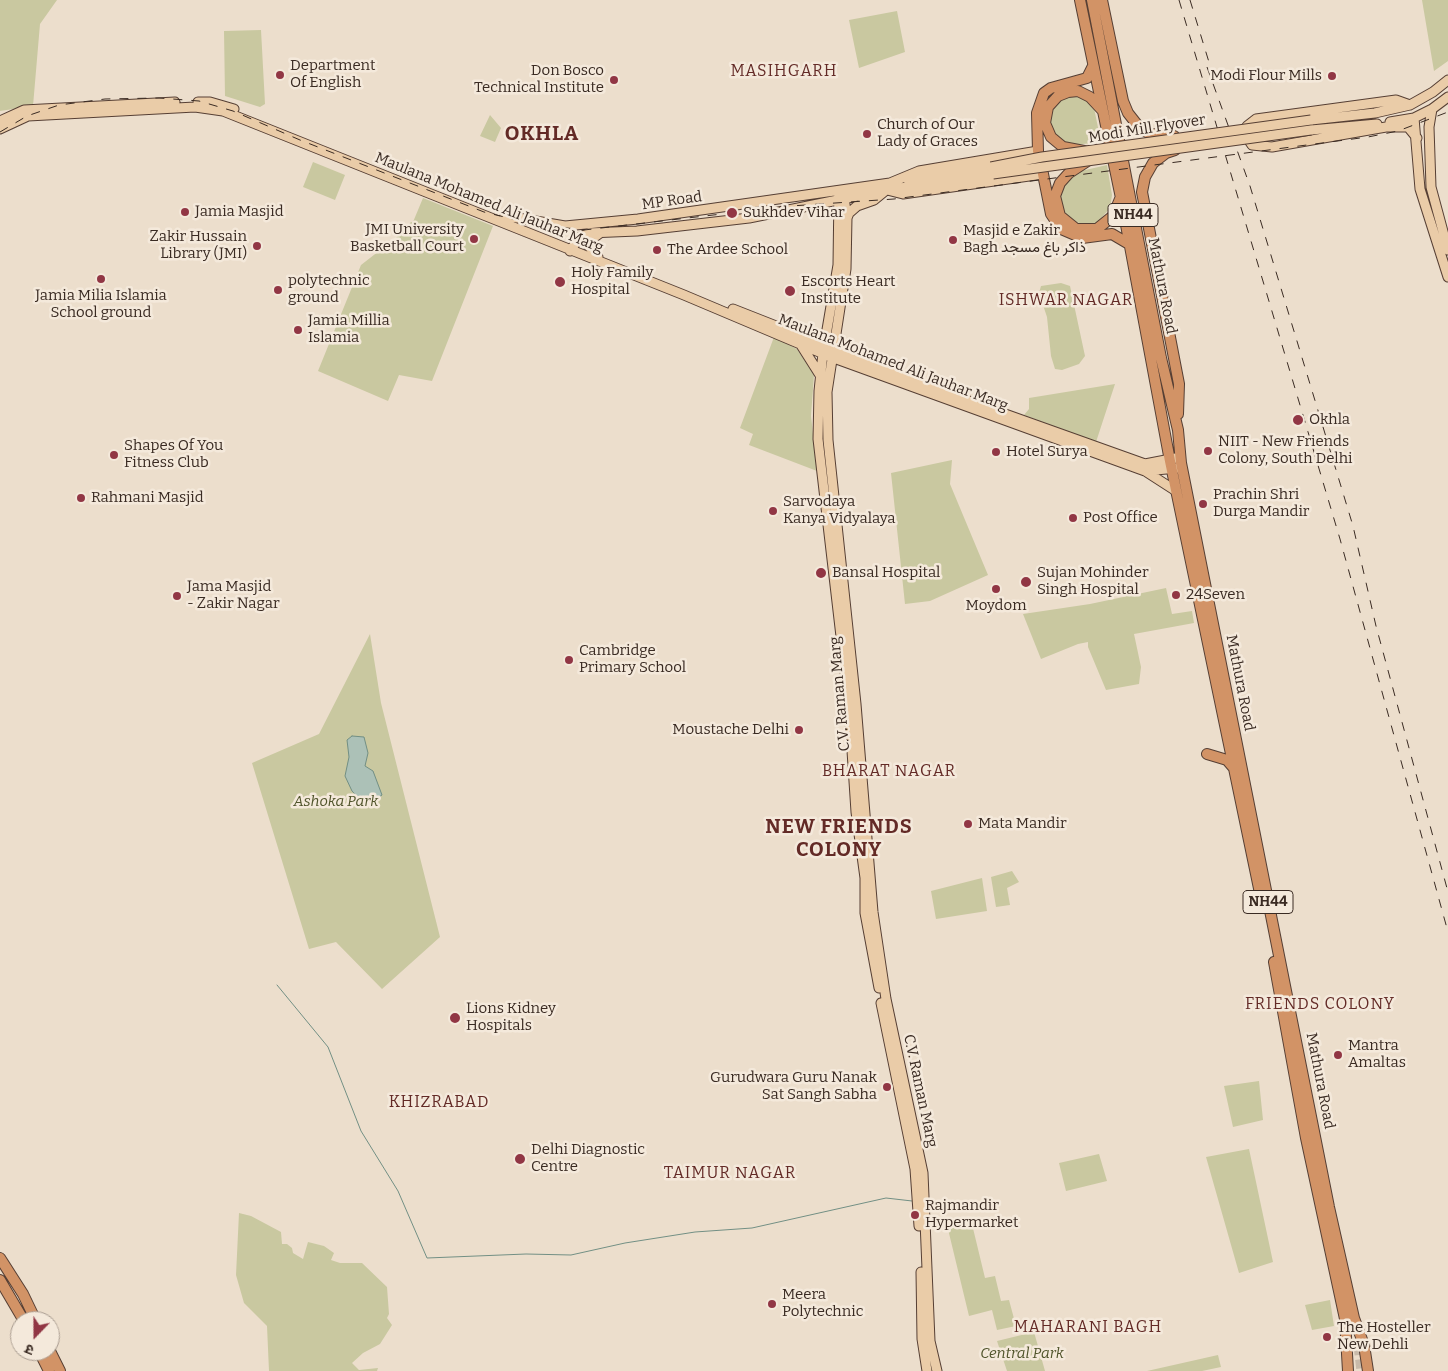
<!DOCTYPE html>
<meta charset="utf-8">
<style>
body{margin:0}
#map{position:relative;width:1448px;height:1371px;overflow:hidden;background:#ecdecc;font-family:Bitter,"Noto Sans Devanagari",serif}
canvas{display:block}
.north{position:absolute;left:10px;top:1311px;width:50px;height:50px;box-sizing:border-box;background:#f4e9db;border:1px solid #aa9d91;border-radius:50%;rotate:202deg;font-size:14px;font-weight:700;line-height:20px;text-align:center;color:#3a2b23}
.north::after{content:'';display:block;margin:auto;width:18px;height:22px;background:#913644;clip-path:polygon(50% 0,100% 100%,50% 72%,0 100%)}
</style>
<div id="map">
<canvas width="1448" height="1371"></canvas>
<div class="north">उ</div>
</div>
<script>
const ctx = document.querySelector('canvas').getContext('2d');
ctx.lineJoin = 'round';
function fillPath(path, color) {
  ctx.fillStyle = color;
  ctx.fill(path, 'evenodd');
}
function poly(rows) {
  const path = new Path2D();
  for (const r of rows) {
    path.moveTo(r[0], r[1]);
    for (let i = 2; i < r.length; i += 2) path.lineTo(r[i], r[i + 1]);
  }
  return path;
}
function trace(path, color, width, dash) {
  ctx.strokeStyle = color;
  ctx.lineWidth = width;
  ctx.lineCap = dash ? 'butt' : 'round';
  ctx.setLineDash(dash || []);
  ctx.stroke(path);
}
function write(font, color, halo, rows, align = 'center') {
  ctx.font = font + ' Bitter,Vazirmatn,serif';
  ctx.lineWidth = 5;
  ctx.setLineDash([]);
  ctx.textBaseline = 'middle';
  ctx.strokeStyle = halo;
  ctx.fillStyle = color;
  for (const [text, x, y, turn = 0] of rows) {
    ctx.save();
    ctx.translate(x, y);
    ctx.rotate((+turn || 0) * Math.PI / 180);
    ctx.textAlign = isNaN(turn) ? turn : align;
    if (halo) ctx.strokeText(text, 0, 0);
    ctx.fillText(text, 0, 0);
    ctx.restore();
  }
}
fillPath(poly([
 [0,0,57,0,40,24,33,106,0,111],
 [1422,0,1448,0,1448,61,1434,71],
 [897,11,905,52,859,68,849,20],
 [261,30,265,104,260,107,225,96,224,31],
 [1072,95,1087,100,1094,108,1101,142,1074,145,1062,142,1050,127,1049,117,1052,107,1063,97],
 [490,115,501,128,495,142,480,136],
 [313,162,345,175,335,200,303,187],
 [1107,165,1112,195,1110,208,1097,223,1088,225,1071,221,1061,207,1061,190,1067,180,1081,171],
 [423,198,493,226,432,381,399,375,388,401,318,371,361,265,397,237,411,222,413,222],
 [1061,283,1070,286,1085,356,1079,364,1062,370,1055,369,1051,356,1047,317,1039,293,1041,286],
 [774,337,797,349,814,375,811,416,817,471,749,445,753,434,740,428],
 [1115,384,1096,442,1024,415,1029,409,1029,398],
 [952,460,950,484,988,575,930,601,905,604,891,473],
 [1166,588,1172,614,1192,611,1194,623,1134,634,1141,667,1139,684,1106,690,1088,647,1088,642,1078,644,1041,659,1023,614,1090,604],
 [370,634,381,703,440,937,382,989,336,942,309,949,252,763,319,734],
 [1012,871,1019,882,1007,888,1010,905,996,907,991,877],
 [982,878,987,911,936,919,931,891],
 [1259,1081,1263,1120,1233,1127,1224,1086],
 [1249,1149,1273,1262,1239,1273,1206,1157],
 [1099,1154,1107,1181,1066,1191,1059,1163],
 [239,1213,251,1216,281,1232,282,1244,287,1244,292,1248,293,1253,303,1259,308,1242,324,1246,334,1253,331,1260,340,1263,362,1263,387,1287,389,1314,387,1318,392,1325,380,1344,363,1353,352,1363,359,1370,378,1368,377,1371,269,1371,267,1326,244,1303,236,1275],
 [971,1220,985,1278,995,1276,1001,1301,1009,1300,1016,1326,997,1330,992,1310,969,1316,947,1225],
 [1330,1300,1334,1326,1312,1330,1305,1305],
 [1034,1332,1045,1371,1007,1371,997,1341],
 [1218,1355,1221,1367,1202,1371,1147,1371]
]), '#c9c8a0');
const water = poly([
 [352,736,364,737,368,753,365,766,373,771,382,795,366,806,352,791,345,776,349,757,347,740,352,736]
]);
fillPath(water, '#acc1b7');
trace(water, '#728f84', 1);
trace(poly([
 [277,985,328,1047,361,1131,398,1191,427,1258,526,1254,571,1255,625,1243,695,1232,752,1228,886,1198,912,1201]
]), '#728f84', 1);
trace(poly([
 [1358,1346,1361,1371]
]), '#c8baaa', 9, [9, 4.5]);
const major = poly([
 [198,102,210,102,234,109],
 [1410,105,1396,100,1256,119,1247,126,1246,136,1252,145,1272,147,1386,127,1408,127,1417,138],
 [1432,109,1429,127,1431,187,1448,250],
 [1414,118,1420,189,1448,277],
 [1311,120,1375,113,1410,105,1433,92,1448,80],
 [0,121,24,110,175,102],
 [1390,122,1414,118,1432,109,1448,97],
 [0,129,28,116,195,107,223,111,684,295,831,357,1145,471,1177,468],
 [1311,130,1377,124],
 [908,180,991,167],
 [839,191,838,265,823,353,819,391,818,439,849,705,856,812,865,878,865,913,879,988],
 [843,191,847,218,846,269,827,392,828,440,856,704,873,912,886,999,923,1173,930,1341,937,1371],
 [847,218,849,213,857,206,874,200,885,191],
 [502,222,503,219,512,217,565,226,638,219,890,183,919,171,1038,151,1043,174,903,194,887,190],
 [570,251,579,238,589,233,637,231,749,218,887,190,993,174],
 [598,257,588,245,589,241,600,233],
 [733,309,949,394,1145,464,1176,458],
 [801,345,820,375],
 [1145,471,1176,491],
 [881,1003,915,1169,919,1226],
 [921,1272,922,1339,927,1371]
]);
const highway = poly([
 [1080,0,1121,198,1170,461,1261,898],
 [1092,0,1161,358,1178,430,1181,463,1329,1207,1354,1318,1364,1345,1368,1371],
 [1102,0,1123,101,1128,113,1139,127,1150,134,1174,136],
 [1175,150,1166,153,1153,163,1145,177,1142,192,1179,384,1178,414],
 [1038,151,1037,113,1044,93,1051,88,1087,78,1093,66],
 [1084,151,1063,147,1051,137,1045,123,1048,107,1058,96,1068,92,1078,91,1090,97,1103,111],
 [1089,160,1069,173,1060,183,1055,196,1060,216,1076,229,1097,229,1113,216,1120,199],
 [1043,174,1051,214,1061,229,1082,238,1112,234,1129,244],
 [1207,754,1227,760,1233,767],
 [1274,962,1306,1138,1345,1319,1348,1371],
 [0,1258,23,1294,36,1321],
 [0,1280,24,1321],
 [39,1351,49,1371],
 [50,1351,60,1371]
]);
trace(major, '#563f34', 11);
trace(highway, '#563f34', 12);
trace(major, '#eacca8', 9);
trace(highway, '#d29366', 10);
trace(poly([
 [1179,0,1340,539,1448,932],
 [1190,0,1212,72],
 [1207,67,1250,186,1353,526,1376,626,1448,892],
 [0,132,27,116,59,105,105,99,159,98,199,101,233,111,300,140,484,212,533,224,584,230,791,206,894,199,1368,137,1398,131,1448,112]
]), '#3a2b23', 1, [9, 9]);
const majorBridge = poly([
 [991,167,1042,157,1311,120],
 [993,174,1311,130]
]);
trace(majorBridge, '#563f34', 11, []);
trace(majorBridge, '#eacca8', 9);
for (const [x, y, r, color] of [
 [280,75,5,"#913644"],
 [1332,76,5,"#913644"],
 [614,80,5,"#913644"],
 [867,134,5,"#913644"],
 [185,212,5,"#913644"],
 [732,213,6,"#913644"],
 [474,239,5,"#913644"],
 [953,240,5,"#913644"],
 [257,246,5,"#913644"],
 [657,250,5,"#913644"],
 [101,279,5,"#913644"],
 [560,282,6,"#913644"],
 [278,290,5,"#913644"],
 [790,291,6,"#913644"],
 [298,330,5,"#913644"],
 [1298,420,6,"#913644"],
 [1208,451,5,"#913644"],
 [996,452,5,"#913644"],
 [114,455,5,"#913644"],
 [81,498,5,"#913644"],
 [1203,504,5,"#913644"],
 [773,511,5,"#913644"],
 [1073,518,5,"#913644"],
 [821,573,6,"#913644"],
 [1026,582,6,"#913644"],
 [996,589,5,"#913644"],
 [1176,595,5,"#913644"],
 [177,596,5,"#913644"],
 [569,660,5,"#913644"],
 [799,730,5,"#913644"],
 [968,824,5,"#913644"],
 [455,1018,6,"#913644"],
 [1338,1055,5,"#913644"],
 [887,1087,5,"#913644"],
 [520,1159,6,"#913644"],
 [915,1215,5,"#913644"],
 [772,1304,5,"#913644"],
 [1327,1337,5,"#913644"]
]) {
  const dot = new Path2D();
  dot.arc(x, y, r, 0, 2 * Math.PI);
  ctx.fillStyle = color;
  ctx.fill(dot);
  trace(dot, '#f4e9db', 2);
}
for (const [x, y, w] of [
 [1133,215,50],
 [1268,902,50]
]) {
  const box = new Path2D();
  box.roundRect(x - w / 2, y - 11.5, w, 23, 4);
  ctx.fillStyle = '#f4e9db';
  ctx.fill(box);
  trace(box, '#3a2b23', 1);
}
write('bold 14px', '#3a2b23', null, [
 ["NH44",1133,215],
 ["NH44",1268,902]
]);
write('15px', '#3a2b23', '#f4e9db', [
 ["Department",290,66],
 ["Of English",290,83],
 ["Don Bosco",604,71,"right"],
 ["Technical Institute",604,88,"right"],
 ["Modi Flour Mills",1322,76,"right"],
 ["Church of Our",877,125],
 ["Lady of Graces",877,142],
 ["Jamia Masjid",195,212],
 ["Sukhdev Vihar",743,213],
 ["JMI University",464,230,"right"],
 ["Basketball Court",464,247,"right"],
 ["Masjid e Zakir",963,231],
 ["Bagh ذاکر باغ مسجد",963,248],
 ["Zakir Hussain",247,237,"right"],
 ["Library (JMI)",247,254,"right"],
 ["The Ardee School",667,250],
 ["Holy Family",571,273],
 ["Hospital",571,290],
 ["polytechnic",288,281],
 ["ground",288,298],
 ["Escorts Heart",801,282],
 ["Institute",801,299],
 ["Jamia Milia Islamia",101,296,"center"],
 ["School ground",101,313,"center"],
 ["Jamia Millia",308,321],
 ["Islamia",308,338],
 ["Okhla",1309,420],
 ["NIIT - New Friends",1218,442],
 ["Colony, South Delhi",1218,459],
 ["Shapes Of You",124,446],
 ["Fitness Club",124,463],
 ["Hotel Surya",1006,452],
 ["Prachin Shri",1213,495],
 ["Durga Mandir",1213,512],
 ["Rahmani Masjid",91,498],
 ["Sarvodaya",783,502],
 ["Kanya Vidyalaya",783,519],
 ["Post Office",1083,518],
 ["Bansal Hospital",832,573],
 ["Sujan Mohinder",1037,573],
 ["Singh Hospital",1037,590],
 ["Jama Masjid",187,587],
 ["- Zakir Nagar",187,604],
 ["24Seven",1186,595],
 ["Moydom",996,606,"center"],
 ["Cambridge",579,651],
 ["Primary School",579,668],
 ["Moustache Delhi",789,730,"right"],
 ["Mata Mandir",978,824],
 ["Lions Kidney",466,1009],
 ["Hospitals",466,1026],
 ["Mantra",1348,1046],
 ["Amaltas",1348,1063],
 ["Gurudwara Guru Nanak",877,1078,"right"],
 ["Sat Sangh Sabha",877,1095,"right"],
 ["Delhi Diagnostic",531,1150],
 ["Centre",531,1167],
 ["Rajmandir",925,1206],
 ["Hypermarket",925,1223],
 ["Meera",782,1295],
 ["Polytechnic",782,1312],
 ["The Hosteller",1337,1328],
 ["New Dehli",1337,1345]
], 'left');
write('15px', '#3a2b23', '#f4e9db', [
 ["Modi Mill Flyover",1147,129,-9],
 ["MP Road",672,201,-8],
 ["Maulana Mohamed Ali Jauhar Marg",489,203,22],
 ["Mathura Road",1162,286,79],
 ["Maulana Mohamed Ali Jauhar Marg",893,363,21],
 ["Mathura Road",1240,683,79],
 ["C.V. Raman Marg",840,694,-95],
 ["Mathura Road",1320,1081,79],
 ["C.V. Raman Marg",920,1091,78]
]);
write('italic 15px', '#50542b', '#f4e9db', [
 ["Ashoka Park",336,802],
 ["Central Park",1022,1354]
]);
ctx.letterSpacing = '1px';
write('16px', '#632a26', '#f4e9db', [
 ["MASIHGARH",784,72],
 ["ISHWAR NAGAR",1066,301],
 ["BHARAT NAGAR",889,772],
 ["FRIENDS COLONY",1320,1005],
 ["KHIZRABAD",439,1103],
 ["TAIMUR NAGAR",730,1174],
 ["MAHARANI BAGH",1088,1328]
]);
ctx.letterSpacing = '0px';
ctx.letterSpacing = '1px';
write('bold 20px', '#632a26', '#f4e9db', [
 ["OKHLA",542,134],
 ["NEW FRIENDS",839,827],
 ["COLONY",839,850]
]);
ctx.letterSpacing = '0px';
</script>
